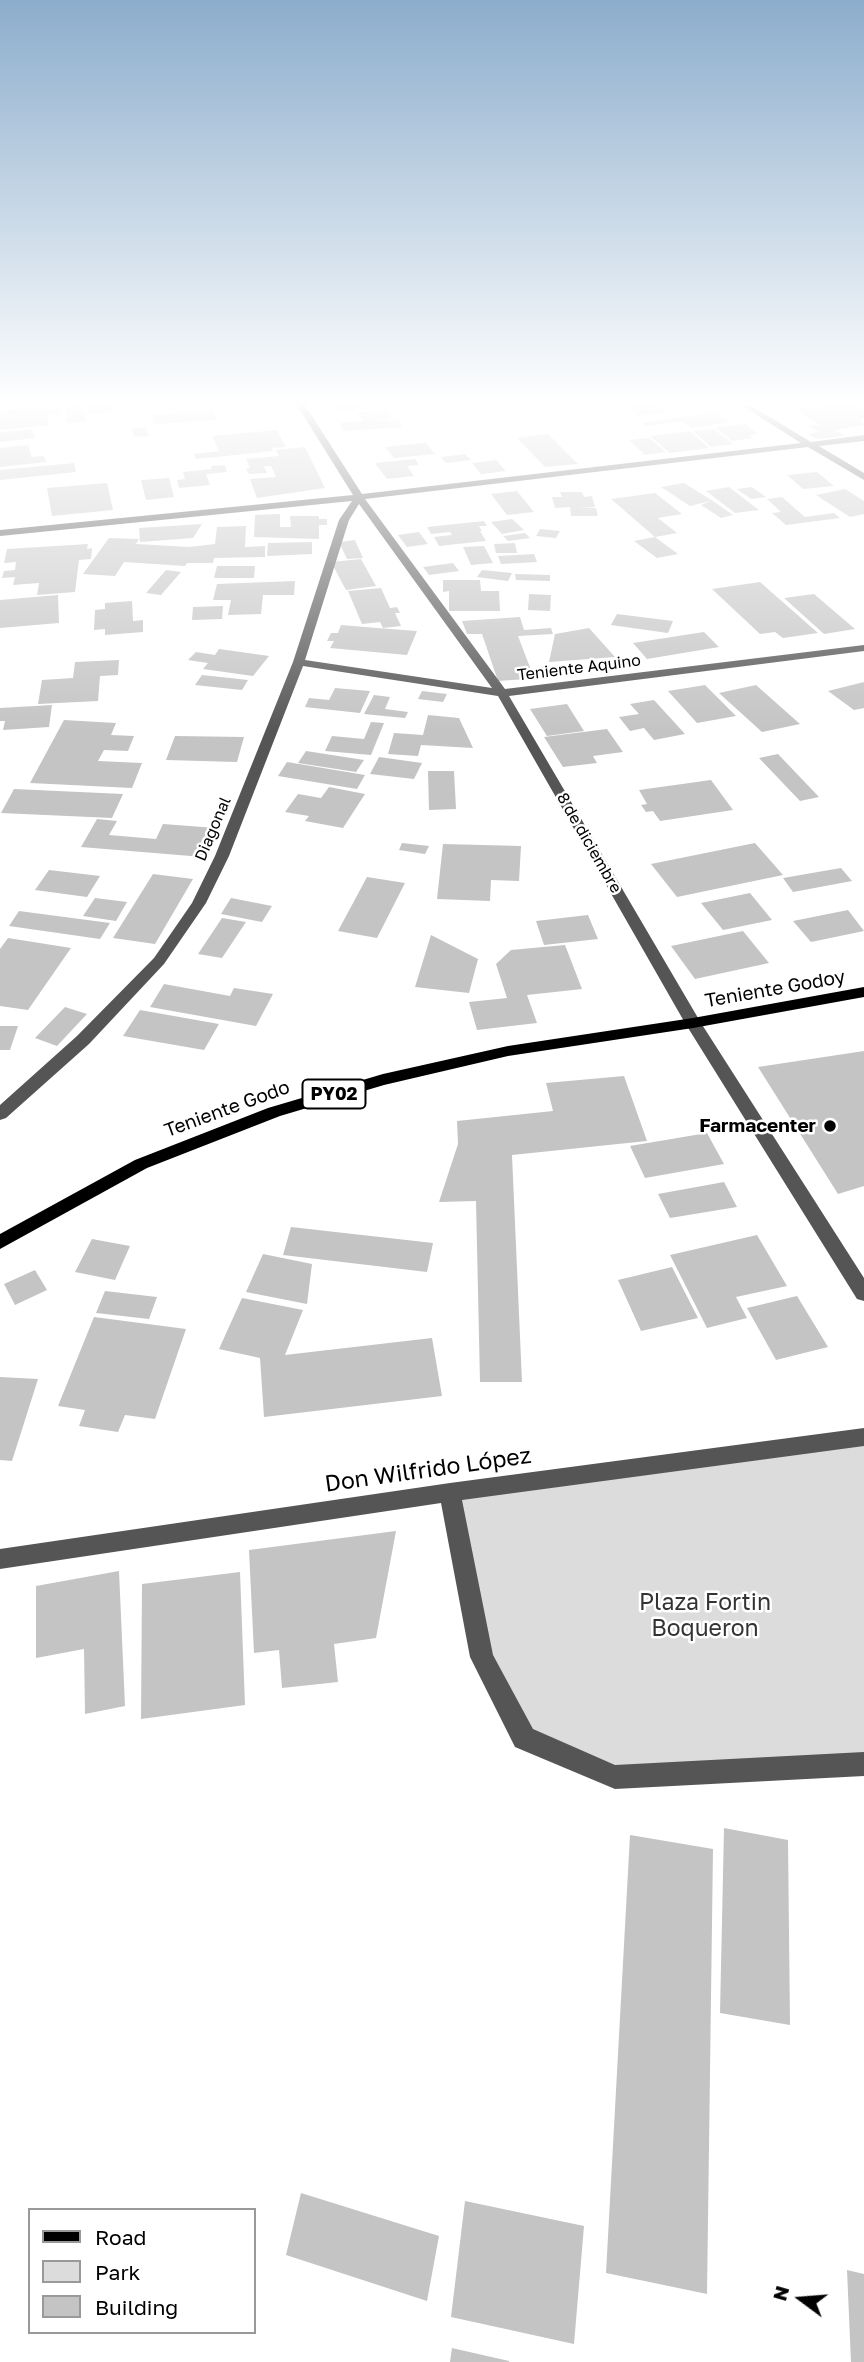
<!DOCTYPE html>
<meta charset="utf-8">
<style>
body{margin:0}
#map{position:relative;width:864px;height:2362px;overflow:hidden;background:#fff;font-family:"Golos Text",sans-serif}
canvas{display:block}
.legend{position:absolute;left:28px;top:2208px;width:228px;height:126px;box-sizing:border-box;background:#fff;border:2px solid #999;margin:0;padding:9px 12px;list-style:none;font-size:21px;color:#000}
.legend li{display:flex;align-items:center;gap:14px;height:35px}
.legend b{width:35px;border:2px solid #999}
.north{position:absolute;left:766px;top:2264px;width:70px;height:70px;-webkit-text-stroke:5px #fff;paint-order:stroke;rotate:286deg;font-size:19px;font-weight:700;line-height:28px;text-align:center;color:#000}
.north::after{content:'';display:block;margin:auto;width:24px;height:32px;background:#000;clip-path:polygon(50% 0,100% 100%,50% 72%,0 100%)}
</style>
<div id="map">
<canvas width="864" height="2362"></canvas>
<ul class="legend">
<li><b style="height:9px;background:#000"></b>Road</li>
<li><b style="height:19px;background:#dcdcdc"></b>Park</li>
<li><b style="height:19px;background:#c4c4c4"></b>Building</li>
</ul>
<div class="north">N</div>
</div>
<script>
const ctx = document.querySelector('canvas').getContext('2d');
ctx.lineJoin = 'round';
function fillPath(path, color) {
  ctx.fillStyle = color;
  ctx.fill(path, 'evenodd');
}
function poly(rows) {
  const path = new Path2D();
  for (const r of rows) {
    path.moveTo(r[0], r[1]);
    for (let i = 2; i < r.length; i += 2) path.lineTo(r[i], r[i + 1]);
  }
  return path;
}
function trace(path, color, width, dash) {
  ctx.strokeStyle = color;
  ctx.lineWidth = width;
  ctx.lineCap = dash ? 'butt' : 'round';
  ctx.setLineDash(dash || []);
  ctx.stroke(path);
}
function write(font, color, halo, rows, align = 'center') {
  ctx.font = font + ' "Golos Text",sans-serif';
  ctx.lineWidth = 5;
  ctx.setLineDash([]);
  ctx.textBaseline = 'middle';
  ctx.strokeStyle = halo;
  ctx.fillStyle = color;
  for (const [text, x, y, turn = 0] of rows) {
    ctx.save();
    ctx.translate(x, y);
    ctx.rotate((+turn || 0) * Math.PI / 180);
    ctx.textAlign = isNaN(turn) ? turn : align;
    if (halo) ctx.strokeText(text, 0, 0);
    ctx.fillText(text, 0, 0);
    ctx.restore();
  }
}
fillPath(poly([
 [864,1437,864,1764,615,1777,524,1738,482,1657,450,1492]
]), '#dcdcdc');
fillPath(poly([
 [66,402,80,402,86,422,67,423],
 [109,402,115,411,91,414,85,404],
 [332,402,363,402,368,409,338,412],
 [621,402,653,402,667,412,638,416],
 [775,402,818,402,818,403,782,407],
 [834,404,854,404,864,410,864,419,860,419,864,425,835,430,845,436,817,439,808,434,818,432,809,426,819,425,795,409],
 [60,406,61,413,47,414,49,425,0,430,0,411],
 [213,410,216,420,154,424,152,415],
 [385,410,391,418,371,421,398,419,402,427,343,431,340,423,363,421,357,413],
 [715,412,730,422,692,428,682,421,647,426,642,423],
 [745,424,758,434,749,435,753,438,732,441,715,427],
 [146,427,149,436,134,437,132,429],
 [32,429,35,438,0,442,0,432],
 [714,429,733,444,711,447,693,431],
 [277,430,286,447,271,448,273,451,196,459,194,454,219,451,212,436],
 [690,431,709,448,670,453,650,436],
 [548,434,578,464,545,467,517,438],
 [649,438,666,452,645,455,629,440],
 [426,443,435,454,394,458,385,447],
 [28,445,32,457,44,456,46,462,0,467,0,448],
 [305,447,325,488,257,498,250,479,276,477,271,466,264,466,267,473,249,474,246,469,250,468,246,459,279,456,276,450],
 [465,454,471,460,446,463,441,457],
 [415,459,419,465,407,466,414,476,387,479,375,463],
 [496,460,506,471,481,474,472,463],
 [74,463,76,472,0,480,0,470],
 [225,465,227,472,206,474,210,485,179,488,177,480,185,479,183,472,212,469,211,466],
 [817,472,834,486,803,489,787,475],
 [169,478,174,497,146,500,141,480],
 [107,483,113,510,52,516,47,488],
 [684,483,713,501,733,515,721,518,701,505,711,501,690,506,661,487],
 [729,487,759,510,735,513,706,491],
 [752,487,766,497,751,499,737,489],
 [845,489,864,501,864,514,850,517,816,495],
 [517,491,534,512,507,515,491,494],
 [560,492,582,492,584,497,592,496,595,507,579,508,596,508,598,516,571,516,570,507,555,508,552,497,562,497],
 [655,493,682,514,658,518,677,533,655,537,678,554,657,558,634,541,655,537,611,499],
 [782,497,805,517,834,513,840,518,786,525,772,513,781,512,767,499],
 [280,514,280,527,291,527,290,516,319,516,319,519,327,519,327,525,319,525,319,539,254,537,255,515],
 [512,519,524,530,502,534,491,522],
 [484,521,487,526,479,526,482,531,480,531,486,541,439,546,434,537,452,535,450,532,431,534,427,527],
 [202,524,193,538,140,542,139,528],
 [246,526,245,547,265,546,265,557,214,558,213,563,187,563,185,566,124,562,115,576,83,574,109,538,139,539,136,544,189,547,215,544,217,527],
 [540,529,560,531,556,538,536,536],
 [419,532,428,544,407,547,398,535],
 [525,533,530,538,508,541,503,536],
 [355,540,363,558,347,559,339,542],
 [312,542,312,554,267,556,268,543],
 [515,543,517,553,496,553,494,544],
 [88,544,87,549,92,548,91,559,79,560,75,592,37,595,39,583,13,585,15,577,2,578,4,571,15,570,16,562,4,563,7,549],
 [484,546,493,563,471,565,463,547],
 [534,554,537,562,501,564,498,556],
 [361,559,376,586,346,590,331,562],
 [453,563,459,571,429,575,423,567],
 [217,566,255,566,254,578,214,578],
 [166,570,181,572,161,595,146,593],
 [482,570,512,573,508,581,477,577],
 [515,574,550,575,550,581,516,580],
 [443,580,480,580,481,591,499,591,500,611,449,611,449,591,443,592],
 [295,581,294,595,263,595,261,614,228,615,231,600,213,600,217,584],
 [760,582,818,633,783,638,775,632,760,634,712,589],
 [381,588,390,608,397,607,400,613,395,613,401,626,383,628,380,622,362,624,348,591],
 [529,594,551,595,550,611,528,610],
 [814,594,855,629,824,634,784,598],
 [58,595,59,623,0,628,0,600],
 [132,601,133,621,143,620,143,632,105,635,105,629,94,630,95,610,105,609,105,603],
 [223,606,222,619,192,620,193,607],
 [617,614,673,621,668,633,611,625],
 [520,617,524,630,551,628,553,634,518,636,531,670,524,671,527,679,498,681,482,634,467,634,462,621],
 [341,625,377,628,417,631,407,655,330,648,334,641,327,641,331,633,338,633],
 [589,628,615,657,549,662,555,634],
 [704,632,719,647,647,659,633,643],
 [219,649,269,656,253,676,203,669,208,663,188,660,196,652,215,655],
 [119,660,118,675,100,676,98,701,38,704,42,680,73,678,75,662],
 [202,675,248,680,242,690,195,685],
 [864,682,864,708,854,710,828,691],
 [705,685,736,716,697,723,668,691],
 [756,685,800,724,762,732,719,693],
 [335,688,370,691,360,713,305,707,309,698,329,700],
 [422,691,447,694,443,702,418,699],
 [374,695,390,697,385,709,408,712,405,718,364,714],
 [654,700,685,734,654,740,644,728,630,731,619,717,639,714,630,704],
 [567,704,584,731,547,736,530,709],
 [52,705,49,727,3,730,5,721,0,721,0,708],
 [428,715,459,718,473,748,421,745,418,756,388,754,394,733,423,735],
 [64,720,116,723,111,735,134,736,128,751,104,750,98,761,142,763,132,788,30,783],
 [371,722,384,723,371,755,325,751,332,736,364,739],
 [607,729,623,752,593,756,597,763,563,767,544,737],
 [175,736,244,737,237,762,166,760],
 [306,751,364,760,356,772,298,763],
 [778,754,819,797,800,801,759,758],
 [379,757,422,763,414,779,370,774],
 [287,762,365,775,357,789,278,776],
 [428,771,454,771,456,809,429,810],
 [711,780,733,810,660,821,653,811,646,812,641,805,647,804,639,790],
 [329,787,365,794,343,828,305,821,309,816,285,812,298,794,321,798],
 [14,789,123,794,112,818,1,813],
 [97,819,117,821,109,835,156,839,163,824,216,828,203,857,81,847],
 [402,843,429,846,425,854,399,850],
 [755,843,783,875,677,897,651,864],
 [443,844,521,846,519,881,491,880,490,901,437,899],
 [841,868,852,881,793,892,783,878],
 [49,870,100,876,87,897,35,890],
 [153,874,193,879,155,944,113,938],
 [367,877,405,883,377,938,338,931],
 [750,893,772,920,723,930,701,903],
 [95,898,127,902,116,921,83,916],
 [231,898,272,906,262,922,221,914],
 [848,910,864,931,811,942,793,921],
 [19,911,110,923,100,939,9,926],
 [588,915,598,939,544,945,536,921],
 [222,918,246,922,222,958,198,954],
 [743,931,769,963,695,979,671,946],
 [431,935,478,959,469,993,415,987],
 [8,938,71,948,28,1010,0,1006,0,949],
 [565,945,582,989,527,995,537,1023,477,1030,469,1002,507,998,496,964,511,950],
 [164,984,230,996,234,988,273,994,256,1026,150,1007],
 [65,1007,87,1014,57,1046,35,1038],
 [140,1010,219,1024,204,1050,123,1036],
 [0,1026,18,1026,10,1050,0,1050],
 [864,1051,864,1186,838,1194,758,1067],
 [624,1076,647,1141,512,1155,522,1382,480,1382,476,1201,439,1202,458,1144,457,1121,553,1111,546,1083],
 [707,1133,724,1164,645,1178,630,1146],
 [724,1182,737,1207,670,1218,658,1194],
 [291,1227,433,1243,427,1272,283,1255],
 [757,1235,787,1286,736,1297,747,1318,707,1328,670,1255],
 [92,1239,130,1246,115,1280,75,1272],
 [263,1254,312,1264,307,1304,246,1292],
 [672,1267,698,1318,641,1331,618,1280],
 [35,1270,47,1290,15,1305,4,1284],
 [105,1291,157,1297,149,1319,96,1313],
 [797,1296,828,1347,776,1360,747,1308],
 [242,1298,303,1310,285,1355,432,1338,442,1396,264,1417,260,1358,219,1349],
 [94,1317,186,1329,155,1419,125,1415,118,1432,79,1426,85,1410,58,1406],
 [0,1377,38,1379,12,1461,0,1460],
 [396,1531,376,1638,334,1644,338,1682,282,1688,279,1650,254,1653,249,1550],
 [119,1571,125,1706,85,1714,84,1649,36,1658,36,1586],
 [240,1572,245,1705,141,1719,142,1584],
 [724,1828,788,1840,790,2025,720,2013],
 [630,1835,713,1849,707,2294,606,2273],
 [301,2193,439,2236,427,2301,286,2255],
 [465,2201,584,2226,574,2344,451,2317],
 [847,2270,864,2274,864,2362,851,2362],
 [452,2348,509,2361,509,2362,450,2362]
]), '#c4c4c4');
fillPath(poly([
 [295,402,303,402,362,494,801,443,736,402,745,402,811,442,864,435,864,441,819,446,864,473,864,480,808,447,365,499,505,689,864,645,864,651,509,696,701,1023,864,1278,864,1301,857,1299,685,1023,498,696,303,666,229,856,206,903,164,964,89,1044,6,1118,0,1120,0,1105,77,1036,154,958,192,903,215,856,293,662,339,520,352,501,0,536,0,530,353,495,295,402],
 [359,504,492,688,305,660,349,520,359,504],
 [864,1428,864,1446,462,1500,493,1655,533,1729,615,1765,864,1752,864,1776,615,1789,515,1747,470,1657,441,1503,0,1569,0,1549,450,1483,864,1428]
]), '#555');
fillPath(poly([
 [864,987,864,997,693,1028,508,1056,384,1085,280,1116,147,1168,0,1249,0,1234,135,1160,268,1108,383,1074,508,1046,693,1018,864,987]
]), '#000');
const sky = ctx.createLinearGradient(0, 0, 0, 732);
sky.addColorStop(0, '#8cadcc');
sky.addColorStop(0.55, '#fff');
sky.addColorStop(1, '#ffffff00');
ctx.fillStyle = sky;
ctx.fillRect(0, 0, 864, 732);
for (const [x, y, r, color] of [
 [830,1126,7,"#000"]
]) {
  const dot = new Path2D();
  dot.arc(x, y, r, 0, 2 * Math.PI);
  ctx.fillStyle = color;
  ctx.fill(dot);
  trace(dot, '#fff', 2.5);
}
write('16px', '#000', '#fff', [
 ["Teniente Aquino",579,668,-7],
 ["Diagonal",213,829,-67],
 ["8 de diciembre",589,843,60]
]);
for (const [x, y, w] of [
 [334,1094,63]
]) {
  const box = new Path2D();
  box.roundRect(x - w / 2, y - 14.5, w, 29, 5);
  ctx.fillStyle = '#fff';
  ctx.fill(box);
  trace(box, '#000', 2);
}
write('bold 18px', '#000', null, [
 ["PY02",334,1094]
]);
write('19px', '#000', '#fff', [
 ["Teniente Godoy",775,989,-10],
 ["Teniente Godo",227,1109,-20]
]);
write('bold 19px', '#000', '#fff', [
 ["Farmacenter",816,1126]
], 'right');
write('23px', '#000', '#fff', [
 ["Don Wilfrido López",428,1470,-8]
]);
write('23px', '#333', '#fff', [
 ["Plaza Fortin",705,1603],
 ["Boqueron",705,1629]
]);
</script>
